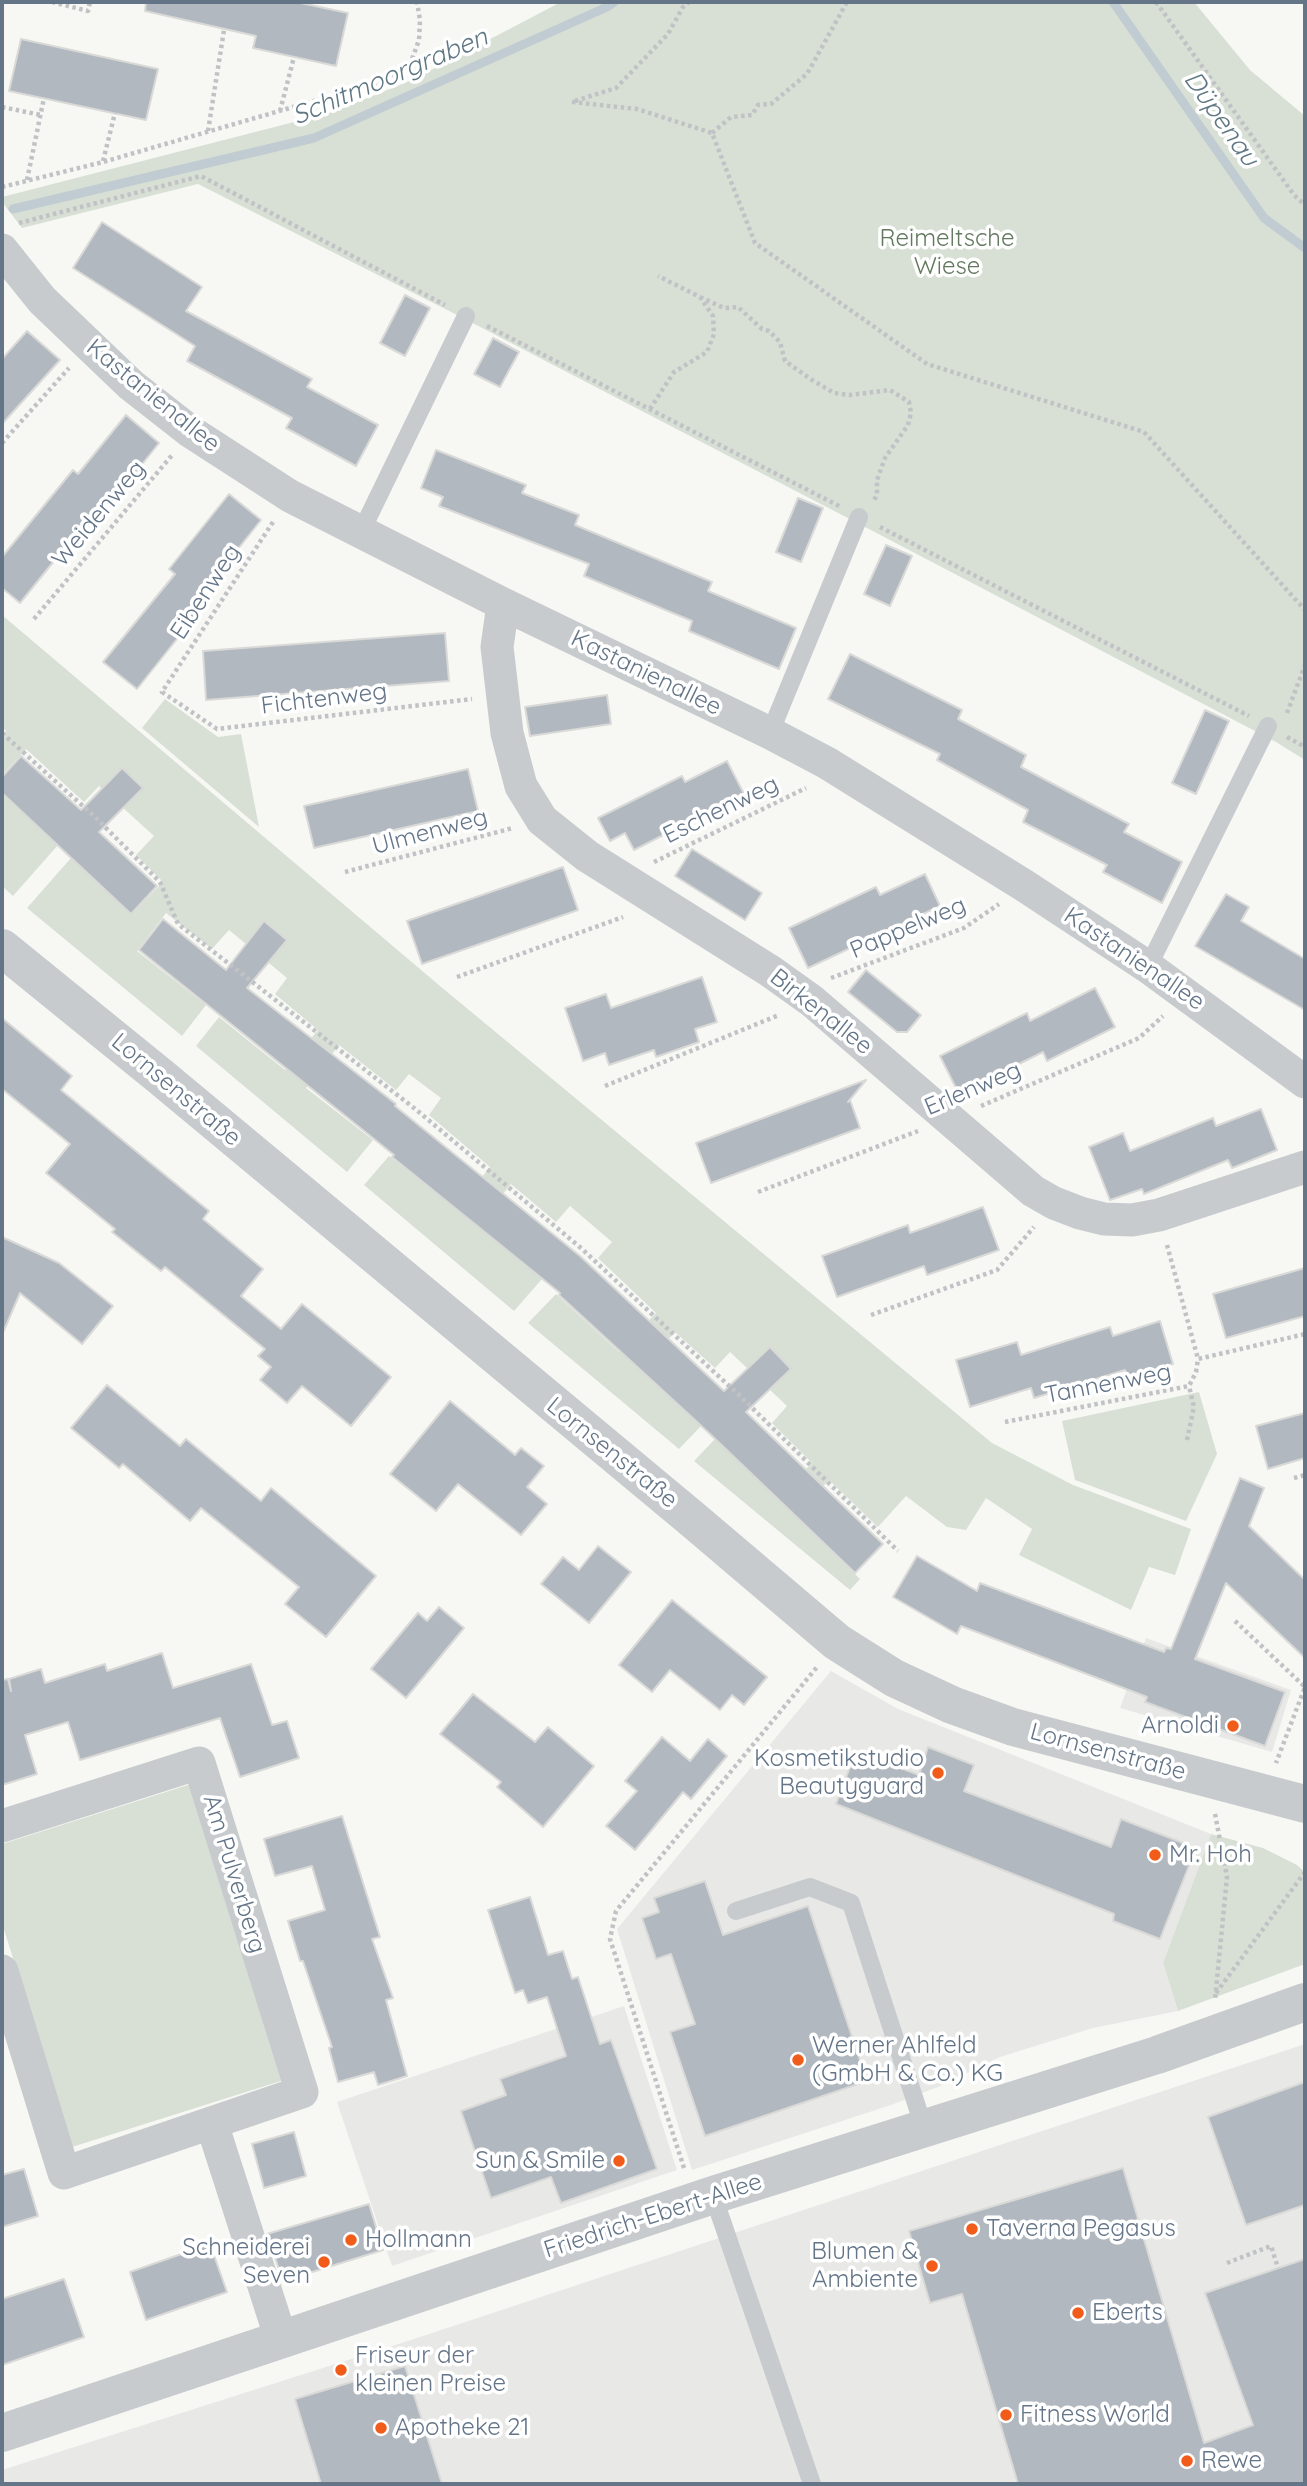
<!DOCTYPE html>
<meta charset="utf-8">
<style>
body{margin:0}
#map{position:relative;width:1307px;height:2486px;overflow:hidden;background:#f7f8f4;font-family:Quicksand,sans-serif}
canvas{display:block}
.frame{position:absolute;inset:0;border:4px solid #647588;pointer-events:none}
</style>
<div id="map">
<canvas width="1307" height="2486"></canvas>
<div class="frame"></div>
</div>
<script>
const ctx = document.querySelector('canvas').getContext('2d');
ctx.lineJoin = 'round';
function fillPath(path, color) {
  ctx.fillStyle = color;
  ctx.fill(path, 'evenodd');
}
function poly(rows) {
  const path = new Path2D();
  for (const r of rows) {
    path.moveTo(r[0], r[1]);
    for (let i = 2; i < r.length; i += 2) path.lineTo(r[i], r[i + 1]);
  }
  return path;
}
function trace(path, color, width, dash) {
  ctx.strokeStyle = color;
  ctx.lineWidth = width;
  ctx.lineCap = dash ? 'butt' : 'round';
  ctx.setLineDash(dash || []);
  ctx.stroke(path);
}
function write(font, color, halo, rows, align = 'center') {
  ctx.font = font + ' Quicksand,sans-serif';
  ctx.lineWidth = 7;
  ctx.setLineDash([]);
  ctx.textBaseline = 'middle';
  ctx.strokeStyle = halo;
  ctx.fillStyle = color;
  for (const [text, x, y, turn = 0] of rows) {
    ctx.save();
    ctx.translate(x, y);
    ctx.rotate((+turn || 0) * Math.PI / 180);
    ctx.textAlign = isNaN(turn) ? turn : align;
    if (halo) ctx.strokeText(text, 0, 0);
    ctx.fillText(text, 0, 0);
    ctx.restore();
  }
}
fillPath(poly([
 [1146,1638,1291,1690,1272,1752,1120,1708],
 [831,1671,898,1709,1211,1834,1163,1963,1178,2011,1093,2028,1000,2057,938,2087,891,2105,692,2170,617,1929],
 [624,2006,677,2170,392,2266,337,2102],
 [1305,2044,1305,2484,2,2484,2,2470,414,2339]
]), '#e8e9e7');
fillPath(poly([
 [561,2,1194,2,1250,70,1305,116,1305,760,1276,742,865,527,461,317,198,184,22,228,2,202,2,197,333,112,412,80],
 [2,615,440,986,992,1443,1073,1485,1191,1529,1175,1575,1149,1567,1131,1610,1019,1555,1032,1529,986,1498,966,1530,947,1527,906,1496,878,1527,829,1480,795,1516,860,1579,850,1590,694,1461,715,1439,777,1499,812,1463,772,1423,787,1406,730,1352,715,1368,675,1332,640,1370,701,1426,679,1449,528,1323,556,1294,619,1352,656,1313,598,1258,612,1242,570,1206,556,1222,511,1184,477,1226,542,1279,514,1311,364,1185,389,1156,456,1209,490,1167,429,1115,441,1098,409,1074,396,1090,339,1045,306,1088,373,1140,347,1172,196,1046,219,1017,285,1070,318,1030,275,994,287,978,229,930,212,949,166,913,137,951,206,1005,182,1036,27,908,71,858,131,915,163,882,136,855,154,836,99,786,84,802,26,749,2,775,2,735,6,731,2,727],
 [165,699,218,737,241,734,259,827,142,728],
 [2,794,58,845,13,896,2,886],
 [1199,1392,1217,1454,1186,1521,1075,1480,1062,1421],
 [191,1784,284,2080,72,2147,2,1923,2,1844],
 [1211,1834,1263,1848,1297,1865,1305,1872,1305,1964,1178,2011,1163,1963]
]), '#d8e0d5');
trace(poly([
 [1113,2,1264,218,1305,248],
 [13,209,314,138,607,7,614,2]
]), '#c1ccd2', 9);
const building = poly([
 [146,2,296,2,348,13,336,66,253,48,256,36,145,11,146,2],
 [21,39,158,69,146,120,9,91,21,39],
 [102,222,202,287,186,311,312,379,307,387,378,425,356,466,286,428,292,418,187,361,195,346,73,268,102,222],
 [405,295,430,308,405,356,380,343,405,295],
 [27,331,60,360,2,424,2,359,27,331],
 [493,338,519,352,500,387,474,374,493,338],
 [126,415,159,443,112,502,106,497,20,603,2,588,2,557,73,470,78,474,126,415],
 [436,450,526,485,522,493,579,515,575,525,712,582,708,591,796,628,779,669,689,631,692,621,584,576,589,564,439,506,443,497,421,488,436,450],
 [229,494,261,520,203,593,209,599,137,689,103,662,175,574,169,569,229,494],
 [798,498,823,508,801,562,776,552,798,498],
 [886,545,912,556,890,606,864,594,886,545],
 [445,633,449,681,206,700,203,651,445,633],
 [850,654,962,710,958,719,1026,755,1021,767,1129,824,1124,832,1182,862,1162,903,1103,872,1107,865,1023,822,1028,810,937,760,940,754,828,699,850,654],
 [607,695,611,724,530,736,525,707,607,695],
 [1205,710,1229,721,1196,794,1172,783,1205,710],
 [21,756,81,810,122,768,143,788,99,832,157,886,131,914,2,793,2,777,21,756],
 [727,761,744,794,634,850,625,833,610,841,598,818,682,776,685,782,727,761],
 [468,769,478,811,314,848,304,806,468,769],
 [692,849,762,893,745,920,675,876,692,849],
 [563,867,578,910,422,964,407,921,563,867],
 [925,874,940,906,808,968,789,928,876,887,880,895,925,874],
 [1226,894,1249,907,1241,921,1305,959,1305,1010,1195,946,1226,894],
 [163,919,226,970,264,921,287,940,247,988,396,1104,395,1106,580,1256,724,1391,770,1347,791,1369,746,1412,883,1544,855,1573,709,1433,559,1295,560,1293,392,1157,394,1155,139,950,163,919],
 [866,970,921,1015,907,1032,897,1032,848,992,866,970],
 [702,977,717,1022,695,1029,699,1042,656,1057,654,1050,609,1065,605,1053,583,1061,565,1008,606,994,611,1008,702,977],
 [1095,988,1115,1027,1047,1061,1043,1052,959,1094,940,1056,1027,1013,1030,1021,1095,988],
 [2,1018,72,1076,61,1090,209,1211,203,1219,263,1269,241,1296,281,1329,302,1304,391,1377,351,1426,302,1386,287,1403,260,1380,271,1367,258,1356,265,1349,165,1267,161,1271,112,1232,115,1229,46,1173,70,1144,2,1089,2,1018],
 [866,1080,848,1102,850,1100,860,1128,711,1183,696,1143,866,1080],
 [1261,1109,1277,1150,1232,1168,1228,1160,1144,1194,1142,1189,1110,1200,1089,1147,1123,1133,1130,1151,1213,1118,1216,1126,1261,1109],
 [983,1207,999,1250,927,1275,924,1266,837,1297,822,1256,908,1225,910,1233,983,1207],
 [2,1237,59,1263,113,1306,82,1344,20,1293,2,1335,2,1237],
 [1305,1268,1305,1316,1226,1338,1213,1294,1305,1268],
 [1160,1321,1173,1364,1128,1378,1125,1370,1034,1398,1031,1388,970,1407,956,1360,1017,1342,1021,1355,1110,1327,1113,1336,1160,1321],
 [107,1385,180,1446,186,1439,261,1501,271,1488,376,1576,326,1637,285,1604,299,1587,201,1508,190,1521,123,1464,119,1468,71,1428,107,1385],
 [450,1401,515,1455,521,1448,544,1466,527,1487,547,1504,521,1535,458,1484,436,1511,390,1474,450,1401],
 [1305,1413,1305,1458,1268,1469,1256,1426,1305,1413],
 [1240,1478,1264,1488,1249,1526,1305,1580,1305,1658,1226,1583,1195,1659,1285,1692,1265,1746,1145,1702,1147,1697,961,1626,957,1634,893,1597,917,1556,977,1591,980,1583,1164,1652,1166,1648,1171,1649,1240,1478],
 [598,1546,631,1572,589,1623,541,1584,563,1557,579,1570,598,1546],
 [672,1600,767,1677,744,1705,732,1695,720,1710,670,1670,652,1692,619,1665,672,1600],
 [439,1607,464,1628,406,1698,371,1669,418,1613,427,1621,439,1607],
 [162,1653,173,1688,251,1664,272,1725,287,1721,299,1758,240,1777,220,1718,80,1760,68,1722,25,1735,37,1774,2,1785,2,1680,8,1679,11,1691,9,1679,41,1669,45,1683,105,1664,107,1671,162,1653],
 [473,1694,535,1742,548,1727,594,1766,543,1827,497,1787,501,1782,440,1734,473,1694],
 [662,1737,690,1761,708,1739,727,1756,691,1799,683,1792,635,1850,606,1826,637,1791,625,1781,662,1737],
 [928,1747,974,1765,964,1791,1111,1847,1121,1819,1196,1848,1160,1939,1113,1921,1114,1914,836,1804,856,1751,919,1775,928,1747],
 [342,1816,380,1937,372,1939,393,1998,386,2000,407,2076,378,2085,374,2072,338,2082,329,2048,332,2047,303,1961,300,1961,288,1921,325,1910,312,1866,275,1876,264,1839,342,1816],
 [705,1881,723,1935,808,1906,867,2081,705,2136,670,2032,695,2024,671,1954,656,1959,642,1918,659,1912,654,1898,705,1881],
 [530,1897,548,1955,563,1951,572,1979,578,1977,600,2044,611,2040,657,2169,561,2203,551,2177,491,2198,461,2111,506,2095,500,2079,566,2056,547,1997,528,2003,523,1990,515,1993,488,1910,530,1897],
 [1305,2082,1305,2205,1246,2225,1208,2117,1305,2082],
 [294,2132,306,2176,264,2188,252,2144,294,2132],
 [1123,2168,1204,2443,1253,2425,1205,2293,1305,2259,1305,2484,1018,2484,962,2294,930,2303,909,2231,1123,2168],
 [24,2169,38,2216,2,2227,2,2175,24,2169],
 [369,2204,383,2250,283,2281,267,2234,369,2204],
 [210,2244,227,2292,146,2320,130,2272,210,2244],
 [64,2279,84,2337,2,2365,2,2299,64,2279],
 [405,2366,442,2484,321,2484,295,2399,405,2366]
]);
fillPath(building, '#b1b8bf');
trace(building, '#d9d9d7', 2);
trace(poly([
 [52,2,88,11,90,2],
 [1156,2,1294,195,1305,205],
 [575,101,616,88,668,34,683,7,689,2],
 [572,102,637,109,712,133,755,243,927,364,1144,432,1305,610],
 [2,107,41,115],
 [280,111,294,57],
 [208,131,224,30],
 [712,133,731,117,752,115,758,105,771,104,807,74,847,2],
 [103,161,115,113],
 [27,180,44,98],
 [2,187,103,162,390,79,404,72,411,62,419,40,420,20,417,2],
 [19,223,201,176,445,305],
 [700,297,724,308,738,307,762,329,769,331,780,342,785,361,812,380,834,393,850,395,890,390,909,402,911,413,908,425,885,458,877,480,877,495,874,500],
 [487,326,841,507],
 [650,409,674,372,707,352,714,334,713,316,700,297,658,276],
 [2,443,69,368],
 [273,522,162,692,217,729,472,699],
 [880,527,1249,716],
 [34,619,173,454],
 [1287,713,1305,665],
 [2,733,95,817,160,882,178,924,414,1108,582,1249,741,1397,898,1551],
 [1287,737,1305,747],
 [654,862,806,788],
 [345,872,513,828],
 [457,977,623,917],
 [831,978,964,928,999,904],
 [605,1086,779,1015],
 [981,1106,1139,1038,1163,1016],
 [758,1192,918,1131],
 [1167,1245,1198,1359],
 [871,1315,997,1270,1034,1227],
 [1005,1422,1189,1386,1196,1372,1198,1359,1305,1334],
 [1187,1440,1194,1407,1189,1386],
 [1294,1478,1305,1475],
 [1235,1621,1305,1687,1276,1763],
 [1215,1814,1227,1877,1215,2000],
 [1216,1993,1305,1872],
 [684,2168,610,1939,616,1911,817,1667],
 [1227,2263,1271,2246,1278,2268]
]), '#c0c2c5', 4.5, [3.5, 3.5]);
trace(poly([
 [361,532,466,316],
 [770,733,859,517],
 [1148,967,1268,726],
 [736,1911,810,1887,851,1903,924,2128],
 [713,2195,812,2484]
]), '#c7cbce', 18);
trace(poly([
 [2,250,42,300,131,385,191,432,290,496,503,604,770,733,827,763,1025,886,1148,967,1305,1082],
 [503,604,497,647,507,733,521,786,542,820,587,856,770,971,812,1001,1033,1191,1054,1203,1080,1213,1104,1219,1132,1220,1159,1215,1305,1167],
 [2,1826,199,1763,302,2092,64,2173,2,1971],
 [212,2124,281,2339]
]), '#c7cbce', 33);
trace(poly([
 [2,948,161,1077,691,1518,837,1642,894,1678,952,1705,1013,1727,1305,1804],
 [2,2433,713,2195,1157,2055,1305,2002]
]), '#c7cbce', 38);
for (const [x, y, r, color] of [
 [1233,1726,7,"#f15c1b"],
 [938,1773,7,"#f15c1b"],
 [1155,1855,7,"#f15c1b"],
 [798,2060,7,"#f15c1b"],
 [619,2161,7,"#f15c1b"],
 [972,2229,7,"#f15c1b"],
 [351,2240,7,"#f15c1b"],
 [324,2262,7,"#f15c1b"],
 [932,2266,7,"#f15c1b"],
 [1078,2313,7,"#f15c1b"],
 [341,2370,7,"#f15c1b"],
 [1006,2415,7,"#f15c1b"],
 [381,2428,7,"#f15c1b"],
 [1187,2461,7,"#f15c1b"]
]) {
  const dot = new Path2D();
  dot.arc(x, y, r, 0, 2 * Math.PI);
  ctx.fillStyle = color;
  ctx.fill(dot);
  trace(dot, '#fff', 2.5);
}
write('24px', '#63795f', '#fff', [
 ["Reimeltsche",947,239],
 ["Wiese",947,267]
]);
write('24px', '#647588', '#fff', [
 ["Kastanienallee",153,396,39],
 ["Weidenweg",99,514,-50],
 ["Eibenweg",206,592,-57],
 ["Kastanienallee",646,673,26],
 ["Fichtenweg",324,699,-7],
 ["Eschenweg",721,810,-26],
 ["Ulmenweg",430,832,-15],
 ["Pappelweg",908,928,-23],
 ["Kastanienallee",1134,959,34],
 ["Birkenallee",821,1012,38],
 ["Erlenweg",973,1089,-23],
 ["Lornsenstraße",176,1090,40],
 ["Tannenweg",1108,1384,-11],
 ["Lornsenstraße",612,1453,39],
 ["Lornsenstraße",1108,1752,15],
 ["Am Pulverberg",234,1874,73],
 ["Friedrich-Ebert-Allee",653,2216,-18]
]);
write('24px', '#647588', '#fff', [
 ["Arnoldi",1219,1726,"right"],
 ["Kosmetikstudio",924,1759,"right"],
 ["Beautyguard",924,1787,"right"],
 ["Mr. Hoh",1169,1855],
 ["Werner Ahlfeld",812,2046],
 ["(GmbH & Co.) KG",812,2074],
 ["Sun & Smile",605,2161,"right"],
 ["Taverna Pegasus",986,2229],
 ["Hollmann",365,2240],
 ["Schneiderei",310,2248,"right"],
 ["Seven",310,2276,"right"],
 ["Blumen &",918,2252,"right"],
 ["Ambiente",918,2280,"right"],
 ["Eberts",1092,2313],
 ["Friseur der",355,2356],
 ["kleinen Preise",355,2384],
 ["Fitness World",1020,2415],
 ["Apotheke 21",395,2428],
 ["Rewe",1201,2461]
], 'left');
write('italic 26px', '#5f7783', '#fff', [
 ["Schitmoorgraben",390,77,-23],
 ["Düpenau",1221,119,55]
]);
</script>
